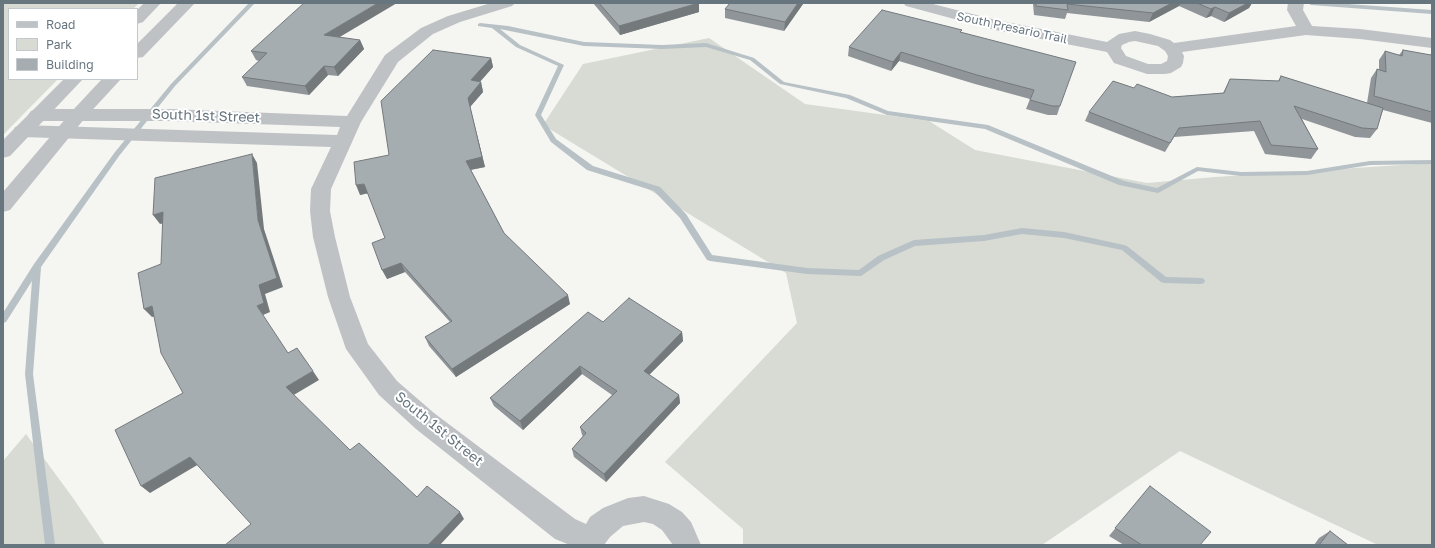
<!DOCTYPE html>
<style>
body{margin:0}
#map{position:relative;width:1435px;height:548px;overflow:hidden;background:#f5f5f2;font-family:"Golos Text",sans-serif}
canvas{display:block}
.frame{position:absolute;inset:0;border:4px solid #67757f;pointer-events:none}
.legend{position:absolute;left:8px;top:8px;width:130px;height:72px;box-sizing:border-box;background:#fff;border:1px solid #c2c8cc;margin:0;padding:5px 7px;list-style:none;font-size:12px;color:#67757f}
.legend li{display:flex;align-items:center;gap:8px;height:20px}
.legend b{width:20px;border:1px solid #c2c8cc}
</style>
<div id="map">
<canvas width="1435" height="548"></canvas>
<div class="frame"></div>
<ul class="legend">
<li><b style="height:5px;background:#bec2c5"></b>Road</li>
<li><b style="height:11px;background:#d7dbd3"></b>Park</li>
<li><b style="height:11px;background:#a6adb1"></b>Building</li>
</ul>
</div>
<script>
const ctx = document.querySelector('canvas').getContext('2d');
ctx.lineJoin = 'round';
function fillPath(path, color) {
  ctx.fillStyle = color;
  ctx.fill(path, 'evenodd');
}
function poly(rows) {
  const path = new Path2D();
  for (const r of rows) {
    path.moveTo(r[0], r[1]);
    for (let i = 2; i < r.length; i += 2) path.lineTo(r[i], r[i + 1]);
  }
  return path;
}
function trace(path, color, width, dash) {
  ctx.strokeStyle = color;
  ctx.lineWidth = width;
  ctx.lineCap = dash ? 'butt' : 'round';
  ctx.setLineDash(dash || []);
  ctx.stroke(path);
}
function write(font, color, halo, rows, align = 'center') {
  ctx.font = font + ' "Golos Text",sans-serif';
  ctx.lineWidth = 4;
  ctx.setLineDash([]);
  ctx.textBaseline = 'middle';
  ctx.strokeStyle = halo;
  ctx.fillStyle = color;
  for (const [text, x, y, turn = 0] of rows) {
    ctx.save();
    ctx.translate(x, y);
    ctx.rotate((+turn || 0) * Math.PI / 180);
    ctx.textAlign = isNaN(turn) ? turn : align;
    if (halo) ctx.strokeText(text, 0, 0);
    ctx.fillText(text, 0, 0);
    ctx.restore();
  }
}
fillPath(poly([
 [3,3,139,3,133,9,9,9,9,79,58,79,3,135],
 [709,38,805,104,929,121,975,150,1147,183,1215,177,1432,163,1432,545,1378,545,1180,451,1042,545,743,545,743,529,665,462,797,323,786,273,543,125,583,64],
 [26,434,73,498,105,545,3,545,3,461]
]), '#d7dbd3');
fillPath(poly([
 [249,3,255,3,175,86,119,156,41,267,33,374,55,545,45,545,25,374,32,281,6,322,3,323,3,313,34,264,115,152,171,84,249,3],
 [1308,3,1334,3,1432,10,1432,14,1311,5,1308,3],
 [480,23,508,26,584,42,662,45,706,43,754,58,784,82,850,95,888,111,988,125,1124,181,1157,188,1197,167,1241,172,1307,171,1370,161,1432,160,1432,164,1370,165,1307,175,1241,176,1198,171,1158,193,1119,185,985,129,887,115,846,98,780,84,750,60,706,47,662,49,584,46,500,29,520,45,564,65,541,115,556,139,593,166,660,187,686,214,712,255,807,268,859,270,878,256,914,240,984,235,1022,228,1064,232,1124,245,1127,246,1166,277,1201,278,1204,279,1205,281,1204,283,1201,284,1164,283,1161,282,1122,250,1064,238,1022,234,984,241,915,246,884,260,861,276,807,274,710,261,707,260,680,218,654,191,587,170,551,142,535,115,558,66,516,47,492,28,478,26,478,24,480,23]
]), '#b8c1c5');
fillPath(poly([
 [491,3,515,3,512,6,460,22,433,34,398,62,361,122,331,189,330,211,335,237,350,297,368,344,397,381,434,413,575,519,586,524,590,517,603,508,628,498,644,496,669,504,682,512,691,522,701,545,673,545,662,530,653,524,644,522,623,526,610,537,604,545,570,545,555,539,416,429,379,395,346,349,328,297,313,237,310,211,311,189,331,147,22,137,15,135,13,131,15,127,22,125,337,135,340,127,169,121,37,121,31,119,28,115,31,111,37,109,169,109,347,116,385,55,421,28,448,16,491,3],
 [903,3,929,3,996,20,1107,42,1119,34,1135,31,1150,34,1170,40,1174,43,1296,26,1287,10,1288,3,1304,3,1303,10,1312,26,1360,29,1432,38,1432,48,1360,39,1306,35,1182,52,1184,56,1183,63,1181,67,1171,73,1165,74,1147,74,1114,63,1107,52,995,30,906,6,903,3],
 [1135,41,1158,46,1165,51,1168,56,1167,61,1161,64,1148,64,1126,56,1121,48,1122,45,1129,42,1135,41]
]), '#bec2c5');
fillPath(poly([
 [144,3,161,3,143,22,137,24,137,10,144,3],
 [178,3,195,3,143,57,137,58,137,44,178,3],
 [64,79,83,79,10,156,3,158,3,140,64,79],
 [102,79,121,79,85,118,10,210,3,212,3,192,73,110,102,79]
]), '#bec2c5');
fillPath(poly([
 [593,3,699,3,699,12,620,35],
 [798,3,803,3,803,4,784,31,725,18,725,9],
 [1026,3,1252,3,1249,8,1224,22,1211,16,1206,18,1179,6,1149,22,1067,13,1065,19,1034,15,1033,4],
 [961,32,1060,106,1057,115,1048,115,1026,109,1030,99,975,84,899,61,891,71,848,56,849,47],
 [339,37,360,40,364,49,338,76,328,75,309,95,247,86,242,77,259,61,256,60,251,51],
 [1403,50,1430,55,1432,53,1432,123,1383,110,1377,129,1370,138,1355,137,1302,119,1318,149,1311,159,1265,154,1254,131,1174,137,1165,152,1085,121,1089,112,1134,88,1172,97,1223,93,1230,79,1278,81,1281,76,1367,103,1371,78,1377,69,1379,70,1379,60,1385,51,1399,55],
 [491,58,493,67,480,82,481,82,483,92,470,107,485,167,471,170,504,233,570,304,456,377,429,346,425,337,450,322,405,272,387,279,385,238,368,193,360,195,389,155],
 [603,322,682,332,683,341,649,375,679,395,680,403,606,482,574,457,572,449,583,436,582,435,580,427,612,395,582,374,523,430,494,406,490,398],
 [1150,486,1200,545,1124,545,1109,536],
 [1330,531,1348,545,1314,545,1319,538]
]), '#8f9598');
fillPath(poly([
 [378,3,397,3,328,44,324,35],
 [699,3,699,12,620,35,619,26],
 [798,3,803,3,803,4,784,31,785,22],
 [1172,3,1181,3,1179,6,1149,22,1153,13],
 [1248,3,1252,3,1249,8,1224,22,1229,13],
 [1215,7,1211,16,1206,18,1211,9],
 [360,40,364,49,338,76,334,67],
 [901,52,899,61,891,71,893,62],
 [491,58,493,67,473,89,471,80],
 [324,66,328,75,309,95,305,86],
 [481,82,483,92,470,107,485,167,469,170,466,161,468,98],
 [252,154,257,163,264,229,283,287,265,294,270,312,263,315,257,306,259,285,258,220],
 [364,184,369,193,360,195,356,185],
 [163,212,169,222,160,224,153,215],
 [401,263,405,272,387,279,382,270],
 [568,295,570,304,456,377,452,369],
 [152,306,160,315,152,317,144,309],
 [682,332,683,341,645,379,644,371],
 [580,366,582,374,523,430,520,421],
 [313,371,319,380,292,396,286,387],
 [679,395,680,403,606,482,604,474],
 [190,457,199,464,150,493,141,486],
 [460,512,464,519,440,545,428,545]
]), '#74797c');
const building = poly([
 [304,3,378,3,324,35,360,40,334,67,324,66,305,86,242,77,267,53,251,51,304,3],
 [599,3,699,3,619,26,599,3],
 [730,3,798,3,785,22,725,9,730,3],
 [1036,3,1172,3,1153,13,1067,4,1068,10,1036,6,1036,3],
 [1197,3,1248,3,1229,13,1215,7,1211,9,1197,3],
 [882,10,962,30,960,32,1076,62,1060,106,1052,106,1030,100,1034,90,977,75,901,52,893,62,849,47,882,10],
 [433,50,491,58,471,80,481,82,468,98,482,157,466,161,504,233,568,295,452,369,425,337,452,321,401,263,382,270,372,243,385,238,364,184,356,185,354,162,389,155,381,101,433,50],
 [1403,50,1431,55,1432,53,1432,112,1374,96,1377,69,1386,72,1385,51,1402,56,1403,50],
 [1281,76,1383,108,1377,129,1362,128,1294,106,1318,149,1271,145,1260,121,1179,128,1170,143,1089,112,1113,81,1134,88,1137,84,1172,97,1224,93,1230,79,1279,81,1281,76],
 [252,154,258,220,277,278,259,285,264,303,257,306,288,353,297,348,313,371,286,387,350,450,359,443,417,497,427,486,460,512,428,545,225,545,251,524,190,457,141,486,115,430,183,393,161,353,152,306,144,309,138,273,161,264,163,212,153,215,155,178,252,154],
 [629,298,682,332,644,371,679,395,604,474,572,449,586,433,580,427,617,391,580,366,520,421,490,398,588,312,603,322,629,298],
 [1150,486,1211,532,1200,545,1142,545,1115,528,1150,486],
 [1330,531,1348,545,1319,545,1330,531]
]);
fillPath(building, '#a6adb1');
trace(building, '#74797c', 1);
write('12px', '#67757f', '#fff', [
 ["South Presario Trail",1012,28,12]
]);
write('14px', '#67757f', '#fff', [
 ["South 1st Street",206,116,2],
 ["South 1st Street",439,429,39]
]);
</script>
